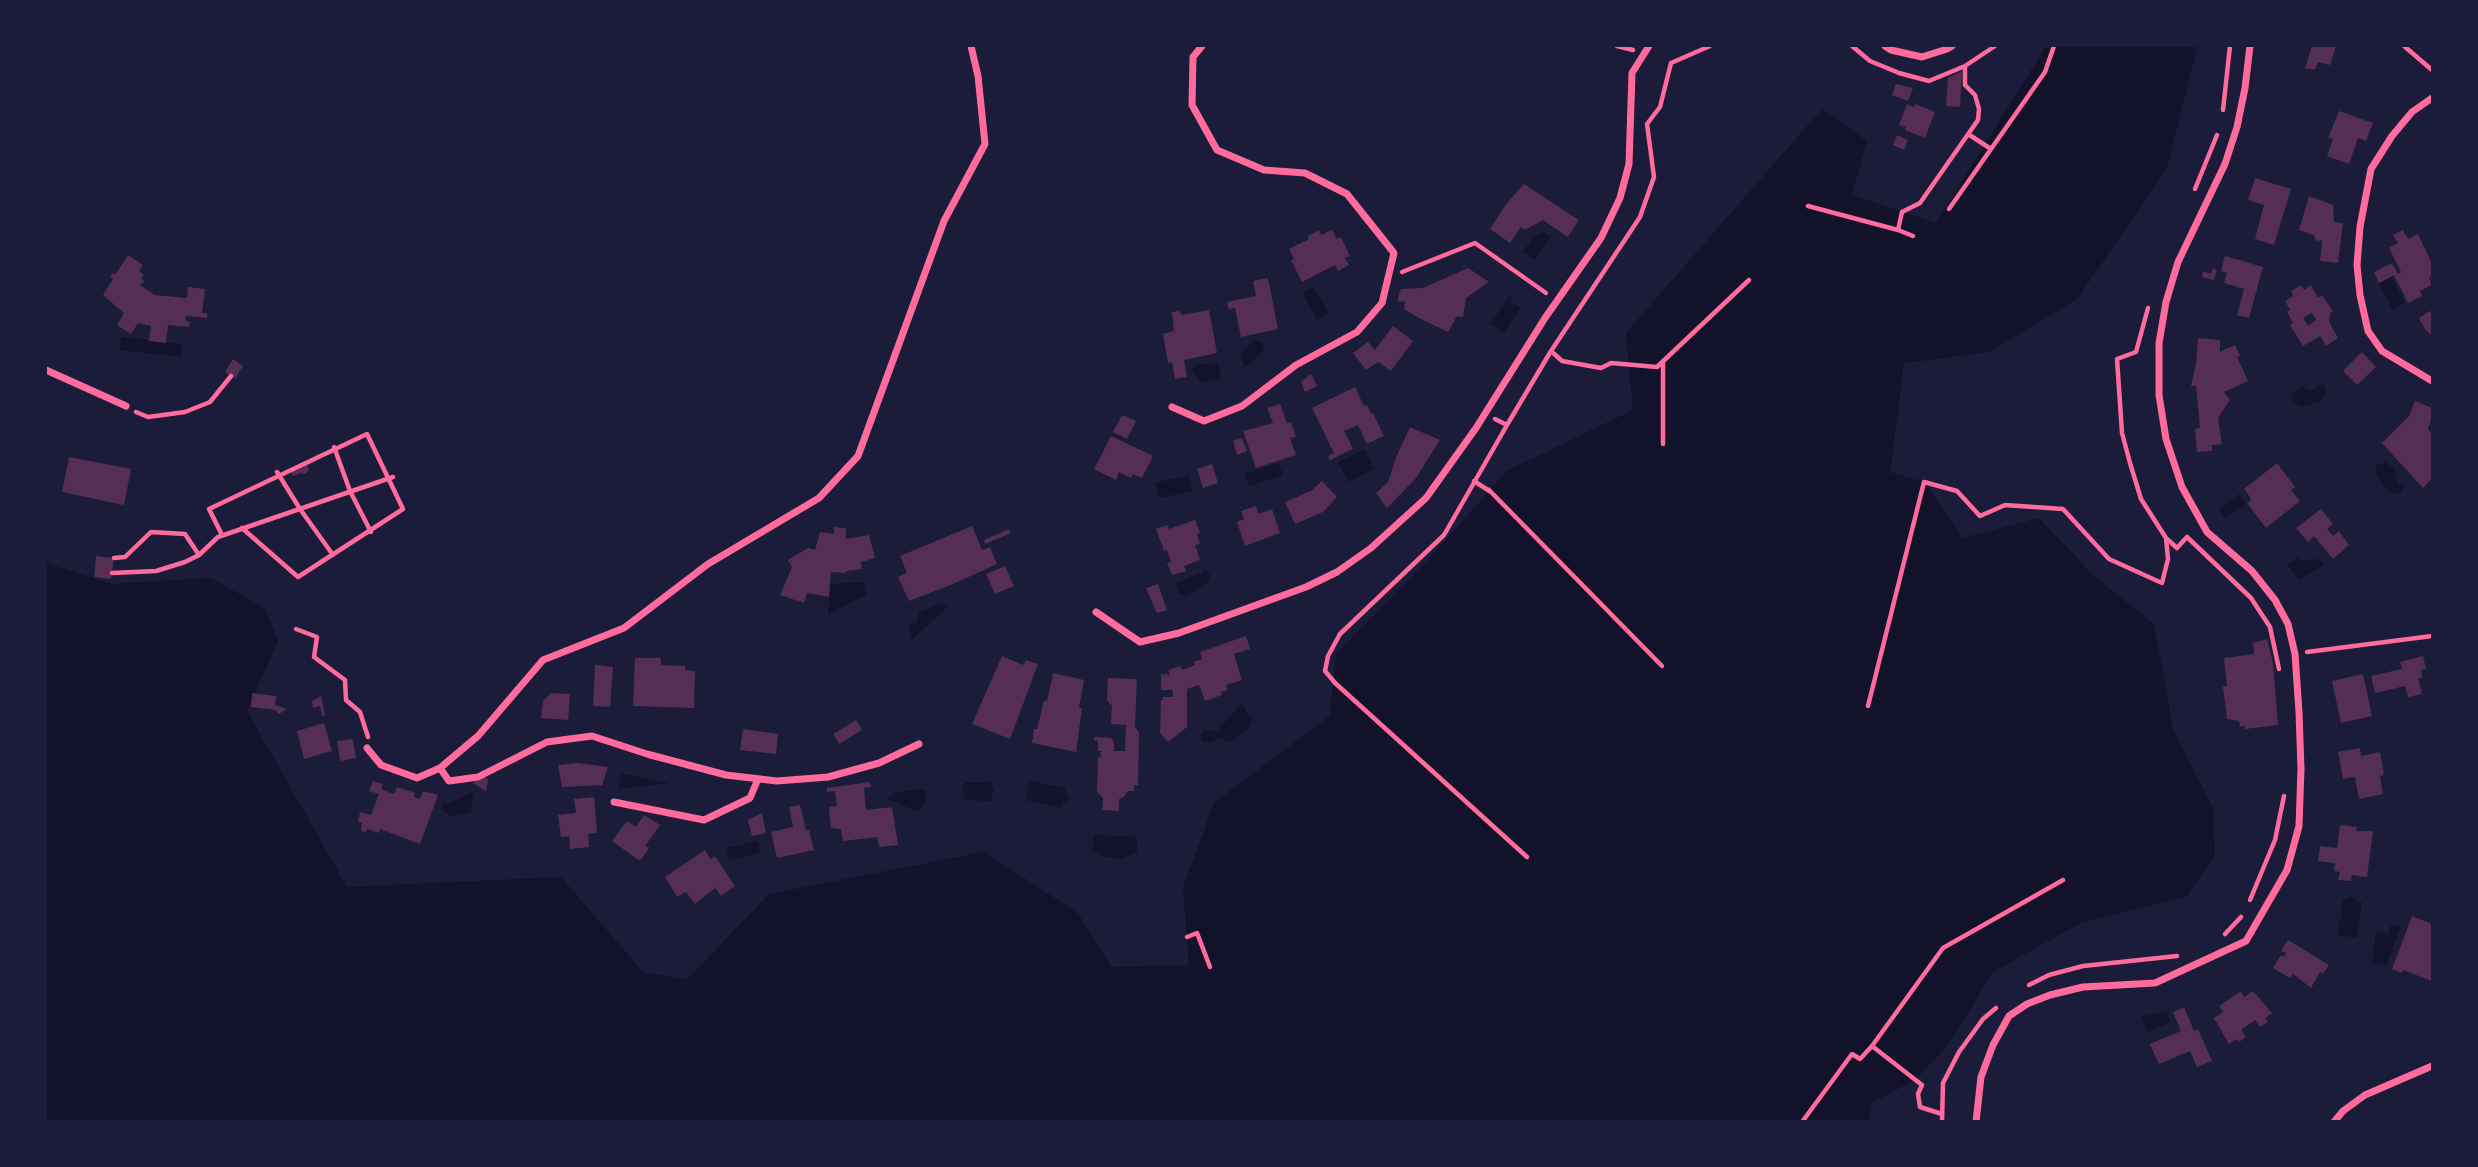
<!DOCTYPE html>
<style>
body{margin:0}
#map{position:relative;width:2478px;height:1167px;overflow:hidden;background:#1b1b3a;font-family:"PT Sans",sans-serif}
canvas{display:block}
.frame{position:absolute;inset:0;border:47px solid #1b1b3a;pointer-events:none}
</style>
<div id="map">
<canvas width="2478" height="1167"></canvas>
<div class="frame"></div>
</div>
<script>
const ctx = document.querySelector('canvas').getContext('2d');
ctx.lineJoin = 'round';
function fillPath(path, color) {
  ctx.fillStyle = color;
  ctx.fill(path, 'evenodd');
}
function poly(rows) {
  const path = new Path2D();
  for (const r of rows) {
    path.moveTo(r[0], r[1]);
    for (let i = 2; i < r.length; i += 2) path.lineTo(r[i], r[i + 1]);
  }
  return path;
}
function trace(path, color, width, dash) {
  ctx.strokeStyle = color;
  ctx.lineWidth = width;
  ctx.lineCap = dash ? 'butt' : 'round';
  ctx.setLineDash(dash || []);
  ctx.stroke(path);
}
fillPath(poly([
 [2046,46,2197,46,2166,170,2077,299,1989,352,1904,363,1890,472,1924,482,1963,538,2039,518,2093,575,2154,624,2173,729,2213,808,2215,855,2186,897,2082,922,1993,972,1948,1045,1916,1079,1872,1103,1869,1121,46,1122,46,563,111,584,211,578,266,609,278,641,247,711,347,887,561,877,643,972,687,980,769,894,984,852,1078,913,1111,967,1189,965,1183,887,1214,803,1330,716,1336,654,1427,561,1507,471,1633,410,1626,333,1822,109,1867,141,1852,195,1936,223],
 [1543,232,1550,237,1535,260,1523,252,1534,236],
 [2392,277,2405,303,2392,309,2379,283],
 [1313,287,1329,313,1317,320,1303,293],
 [1509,296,1512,298,1510,301,1520,308,1504,333,1491,324],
 [121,337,182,344,181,357,120,350],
 [1255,340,1262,342,1264,350,1249,365,1244,366,1240,354],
 [1218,363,1221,379,1201,382,1192,370,1195,365],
 [2320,384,2325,386,2327,392,2319,402,2301,407,2293,402,2292,394,2297,389,2303,387,2311,391],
 [1365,449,1374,469,1348,482,1338,462],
 [2385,462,2394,468,2399,486,2405,484,2400,493,2393,493,2387,489,2375,474,2376,466],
 [1278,463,1283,475,1249,486,1245,474],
 [1188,475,1192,491,1159,498,1155,483],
 [2239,494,2246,504,2225,518,2219,510],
 [2298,557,2302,561,2320,559,2324,565,2299,580,2288,565],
 [1206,568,1210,576,1209,581,1187,596,1179,594,1175,583,1202,573],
 [864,582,866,594,828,615,830,584],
 [939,604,947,607,912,640,908,624,916,623,919,613],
 [1242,703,1249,716,1253,717,1250,727,1229,742,1221,738,1210,743,1202,741,1201,736,1204,730,1216,732],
 [622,774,669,783,618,789],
 [1030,781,1066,788,1065,793,1069,796,1068,800,1063,803,1062,808,1026,800],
 [965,782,991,782,994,790,990,801,965,800,962,790],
 [917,789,925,790,927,795,922,808,917,811,887,799,894,793],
 [473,792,471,812,451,817,441,808,443,803,450,803],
 [1094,835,1137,837,1137,853,1119,859,1102,856,1092,850],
 [758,841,760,853,729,860,726,848],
 [2350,897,2355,897,2358,902,2362,902,2357,938,2338,935,2343,899,2347,900],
 [2391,925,2401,927,2386,966,2372,962,2376,931,2388,934],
 [2166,1011,2171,1022,2148,1032,2141,1017]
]), '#12122b');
fillPath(poly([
 [2312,46,2336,46,2330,65,2318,62,2315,69,2305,69],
 [1962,71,1960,107,1946,106,1948,78],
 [1896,84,1913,88,1908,101,1892,95],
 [1907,104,1914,107,1915,104,1935,112,1925,138,1905,130,1906,127,1899,125],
 [2339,111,2373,123,2366,141,2358,138,2349,164,2327,156,2333,139,2328,138],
 [1897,135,1908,140,1904,150,1893,145],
 [2255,178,2291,189,2274,245,2255,239,2264,205,2248,200],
 [1524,184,1579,220,1568,237,1543,220,1525,230,1521,227,1510,243,1490,229,1506,204],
 [2309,196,2333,205,2334,222,2343,223,2338,263,2320,261,2322,240,2316,241,2314,235,2299,230],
 [1319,230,1321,235,1332,230,1337,239,1341,237,1350,256,1345,258,1349,265,1338,271,1335,265,1302,282,1291,260,1294,259,1289,249,1309,239,1308,236],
 [2403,230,2408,239,2418,234,2432,264,2432,276,2429,278,2432,285,2420,291,2422,296,2408,303,2394,275,2379,283,2374,272,2392,263,2398,274,2401,272,2389,248,2398,243,2393,235],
 [128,255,143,265,139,271,144,275,141,278,144,281,140,285,155,295,187,298,188,287,205,289,202,313,207,313,207,318,186,316,186,321,190,322,189,327,168,325,166,343,149,341,151,326,138,323,131,334,117,325,124,313,103,295,113,279,110,277,113,273,115,275],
 [2225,256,2263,267,2249,318,2237,315,2244,289,2224,283,2227,273,2221,271],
 [1468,268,1489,282,1466,298,1463,317,1457,316,1448,332,1419,318,1404,309,1405,302,1397,301,1401,289,1423,288],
 [2213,268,2217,270,2214,280,2202,277,2203,271,2211,274],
 [1268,278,1278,329,1241,337,1235,308,1229,309,1227,302,1256,296,1253,281],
 [2301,285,2304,290,2311,285,2318,298,2322,295,2333,311,2330,313,2329,322,2338,338,2326,346,2320,336,2303,346,2290,325,2293,323,2287,312,2290,310,2285,301,2293,296,2291,291],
 [2312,313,2316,320,2308,326,2303,318],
 [1209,310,1217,353,1184,360,1187,377,1175,379,1172,362,1168,363,1163,334,1174,331,1172,312,1179,311,1182,315],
 [2432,310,2432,336,2425,329,2419,318],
 [1393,326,1413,341,1391,371,1378,362,1366,370,1353,353,1368,342,1375,350],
 [2198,338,2220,340,2220,352,2235,345,2240,356,2237,357,2248,381,2224,392,2230,400,2218,418,2222,444,2212,445,2212,451,2197,452,2195,429,2200,428,2196,386,2191,386,2196,364],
 [2362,352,2376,367,2357,385,2343,371],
 [233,359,243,366,235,379,225,372],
 [1311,374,1317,386,1305,392,1301,382],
 [1355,387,1364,406,1367,405,1371,414,1373,413,1384,436,1367,444,1358,425,1344,431,1353,449,1330,460,1328,456,1334,453,1312,408],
 [2415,401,2432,408,2432,416,2428,429,2432,434,2432,478,2423,488,2382,443,2409,416],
 [1280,404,1287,423,1291,422,1296,437,1290,438,1296,455,1256,468,1243,431,1273,423,1267,408],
 [1122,415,1136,421,1127,439,1113,432],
 [1410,427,1440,440,1416,478,1387,508,1376,493,1388,482,1397,455],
 [1111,436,1153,456,1142,478,1133,474,1131,478,1119,472,1116,480,1094,469],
 [1242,438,1247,451,1237,455,1233,441],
 [69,457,131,469,124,505,62,492],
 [307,462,309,470,305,474,301,473,293,476,290,470],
 [2277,463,2295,487,2291,490,2300,501,2266,528,2247,503,2251,501,2250,497,2244,489],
 [1212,464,1218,483,1203,488,1197,469],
 [1322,481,1337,497,1323,512,1295,524,1285,502,1311,491],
 [1256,506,1259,514,1272,509,1280,533,1245,546,1237,522,1244,519,1241,511],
 [2321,509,2333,524,2327,529,2333,536,2339,531,2349,545,2333,559,2314,536,2308,542,2296,528],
 [1195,520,1200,533,1197,534,1200,544,1195,545,1200,560,1184,566,1186,571,1172,575,1167,563,1171,562,1167,550,1164,551,1156,529,1167,525,1169,529],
 [972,526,982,550,990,547,997,564,953,584,909,601,898,577,907,573,900,556],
 [834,527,846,528,846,539,869,535,875,558,861,562,862,569,846,571,846,573,831,572,829,597,807,593,804,603,780,595,792,567,788,560,808,548,815,550,820,532,834,534],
 [1009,529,1011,533,985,544,984,540],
 [96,556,114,558,111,579,94,577],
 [1005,566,1014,586,995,594,986,574],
 [1158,584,1167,610,1157,613,1146,588],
 [1246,636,1250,649,1234,654,1242,680,1226,685,1228,690,1221,692,1222,695,1205,701,1199,685,1187,689,1187,727,1168,742,1160,733,1161,700,1163,700,1163,697,1173,697,1173,690,1161,690,1161,674,1170,675,1168,670,1180,666,1182,670,1195,665,1194,662,1202,659,1200,652],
 [2267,639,2273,663,2278,725,2245,729,2245,726,2240,726,2239,721,2227,719,2223,686,2227,686,2224,658,2254,654,2253,643],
 [1002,656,1023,665,1026,660,1038,664,1010,739,972,724],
 [2423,656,2426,669,2421,670,2422,678,2418,678,2422,694,2408,697,2405,686,2375,693,2371,676,2402,669,2400,662],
 [635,658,661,658,661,665,685,666,685,670,695,671,694,708,633,706],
 [595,665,613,667,610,707,593,706],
 [1053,673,1084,680,1079,708,1082,708,1076,752,1032,743,1034,729,1037,729,1044,701,1047,701],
 [2363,674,2372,716,2341,723,2332,681],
 [1108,678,1137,679,1135,727,1139,733,1138,785,1134,785,1134,791,1128,791,1124,797,1119,799,1119,811,1102,810,1103,798,1097,792,1098,757,1100,758,1101,751,1098,751,1098,741,1094,740,1095,737,1111,738,1114,742,1114,751,1125,751,1126,725,1111,724,1112,706,1107,700],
 [252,693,276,696,275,705,287,709,279,714,275,710,251,707],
 [551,693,570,694,568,720,541,718,543,701],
 [321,696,325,715,322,716,320,706,313,708,312,701],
 [856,720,862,730,839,744,833,734],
 [324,723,332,751,304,759,297,731],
 [743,729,778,734,776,754,740,750],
 [353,739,356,758,340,761,337,741],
 [2360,748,2361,756,2380,752,2384,775,2380,776,2383,794,2359,799,2355,777,2343,779,2338,752],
 [578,763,608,767,602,785,562,787,558,765],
 [485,777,488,780,486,791,473,783],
 [373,781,383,784,381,789,394,794,397,787,415,793,414,797,420,799,423,791,438,795,420,844,380,829,379,833,367,829,366,832,361,831,362,823,358,822,360,812,371,815,379,794,369,791],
 [870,782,871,787,864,788,866,810,892,807,898,845,879,847,877,837,843,841,841,829,831,828,829,807,837,806,835,791,827,792,827,788],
 [594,797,597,833,588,834,589,847,570,849,569,836,561,837,558,815,576,813,574,799],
 [800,805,806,830,809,830,814,850,777,858,771,832,793,827,789,807],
 [762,813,766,833,752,836,748,820],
 [644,815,660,825,645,846,649,848,640,861,612,841,627,821,636,827],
 [2340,825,2357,827,2356,831,2373,831,2367,877,2352,875,2351,881,2338,880,2340,872,2334,871,2335,863,2318,861,2320,846,2337,848],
 [705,850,710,859,715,856,735,886,721,896,710,881,715,888,695,904,686,892,677,897,665,877],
 [2412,916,2432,924,2432,981,2403,970,2402,973,2392,969],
 [2288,940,2329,965,2323,974,2320,972,2311,988,2293,974,2290,978,2273,968,2281,955,2284,957,2286,953,2281,951],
 [2241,991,2244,997,2253,991,2272,1013,2265,1018,2268,1022,2260,1027,2255,1020,2241,1030,2246,1037,2239,1042,2236,1039,2229,1044,2214,1018,2223,1012,2219,1006],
 [2184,1007,2194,1031,2198,1029,2212,1061,2197,1067,2190,1051,2159,1064,2150,1044,2181,1031,2173,1012]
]), '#542f53');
trace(poly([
 [1617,46,1633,50],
 [2404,46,2432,70],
 [1965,66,1995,46],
 [2223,110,2230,46],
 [1991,149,2045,72,2054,46],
 [2195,189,2217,135],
 [1808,206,1898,230,1902,212,1920,203,1978,120,1979,109,1975,95,1965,85,1965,66,1929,81,1899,73,1870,61,1852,46],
 [1949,209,1991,149,1968,134],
 [1898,230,1913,236],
 [1402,272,1475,243,1546,293],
 [1551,351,1640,217,1654,177,1647,124,1660,107,1671,63,1710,46],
 [1663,362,1663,444],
 [136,412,148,417,185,412,210,402,231,376],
 [1507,425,1551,351,1562,361,1601,368,1611,363,1657,367,1749,280],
 [334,447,350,491,371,532],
 [277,472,300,509,333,555],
 [1474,481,1491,492],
 [1489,490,1662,666],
 [222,535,209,509,367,434,403,509,298,577,242,528],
 [2167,539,2177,548,2187,537,2251,598,2270,627,2279,669],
 [114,558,125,557,151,532,185,534,199,555,218,537,393,477],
 [112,573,156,571,185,562,199,555],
 [296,629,317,637,314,657,345,680,346,700,360,712,368,737],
 [2307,652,2432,636],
 [1334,682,1527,857],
 [1336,684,1325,671,1328,656,1340,634,1444,535,1507,425,1495,419],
 [1868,706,1924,482,1957,491,1980,516,2005,505,2063,509,2109,559,2162,583,2168,559,2166,538,2141,499,2130,463,2122,433,2117,359,2136,352,2148,308],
 [2250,900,2275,840,2284,796],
 [2225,934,2241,917],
 [1187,937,1197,933,1210,967],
 [2029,985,2049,975,2083,966,2177,956],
 [1942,1114,1920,1107,1918,1094,1922,1085,1872,1046,1943,948,2063,880],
 [1802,1122,1852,1054,1860,1059,1872,1046],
 [1942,1122,1943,1083,1959,1052,1983,1019,1996,1008]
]), '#ff6b9d', 4.5);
trace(poly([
 [1885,46,1891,50,1922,57,1947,49,1952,46],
 [2432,98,2412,112,2392,136,2371,169,2360,227,2357,265,2360,295,2368,331,2382,351,2432,381],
 [46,370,126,406],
 [1172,407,1204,421,1242,406,1296,365,1357,332,1382,303,1394,253,1347,194,1305,173,1264,170,1217,150,1192,105,1193,57,1202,46],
 [1096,612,1140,642,1179,633,1306,587,1337,572,1371,548,1426,498,1476,428,1545,318,1601,238,1620,198,1629,164,1632,73,1649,46],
 [367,748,381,765,417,778,440,768,478,736,543,660,624,628,708,564,819,498,858,456,944,221,985,144,978,76,971,46],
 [440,768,449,781,478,777,547,742,592,736,647,754,726,775,777,781,828,777,879,763,919,744],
 [614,802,704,820,750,798,758,779],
 [1976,1122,1981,1077,1993,1045,2009,1016,2027,1004,2050,995,2083,987,2155,983,2246,941,2287,870,2299,826,2301,769,2299,712,2295,654,2288,624,2275,600,2252,571,2207,532,2182,487,2166,439,2159,395,2159,343,2166,302,2178,262,2225,164,2237,127,2245,88,2250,46],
 [2334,1122,2343,1111,2365,1095,2432,1066]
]), '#ff6b9d', 7);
</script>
